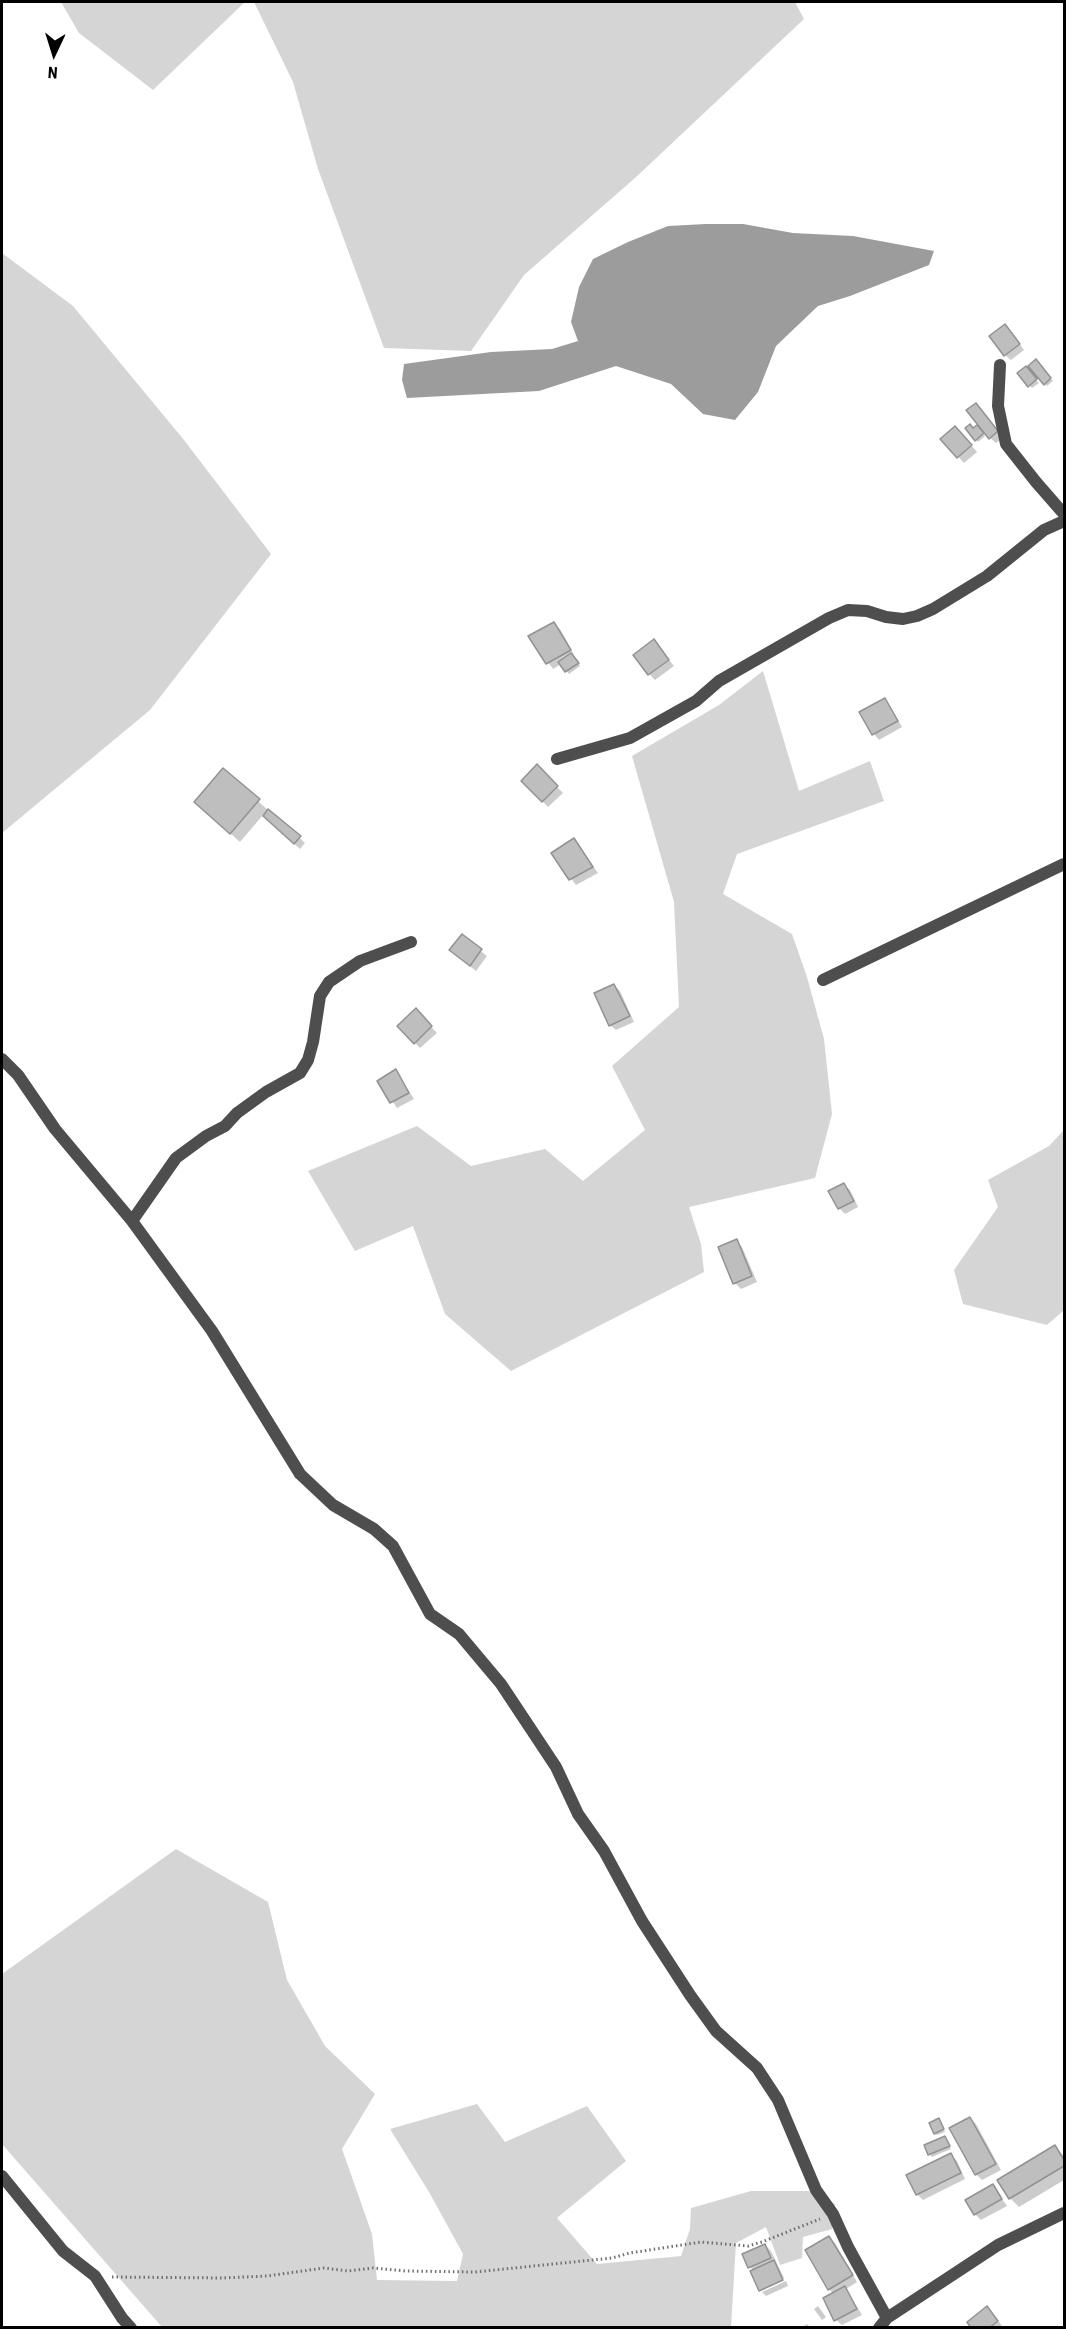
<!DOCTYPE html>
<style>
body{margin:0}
#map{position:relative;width:1066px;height:2329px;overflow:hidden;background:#fff;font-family:"Roboto Condensed",sans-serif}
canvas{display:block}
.frame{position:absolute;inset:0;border:3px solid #000;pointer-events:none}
.north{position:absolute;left:24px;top:24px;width:60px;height:60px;-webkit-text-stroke:4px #fff;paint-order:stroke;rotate:184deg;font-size:16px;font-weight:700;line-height:24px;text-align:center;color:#000}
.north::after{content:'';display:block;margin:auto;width:21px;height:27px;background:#000;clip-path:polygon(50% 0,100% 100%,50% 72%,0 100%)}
</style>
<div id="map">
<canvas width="1066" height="2329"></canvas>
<div class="frame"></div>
<div class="north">N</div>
</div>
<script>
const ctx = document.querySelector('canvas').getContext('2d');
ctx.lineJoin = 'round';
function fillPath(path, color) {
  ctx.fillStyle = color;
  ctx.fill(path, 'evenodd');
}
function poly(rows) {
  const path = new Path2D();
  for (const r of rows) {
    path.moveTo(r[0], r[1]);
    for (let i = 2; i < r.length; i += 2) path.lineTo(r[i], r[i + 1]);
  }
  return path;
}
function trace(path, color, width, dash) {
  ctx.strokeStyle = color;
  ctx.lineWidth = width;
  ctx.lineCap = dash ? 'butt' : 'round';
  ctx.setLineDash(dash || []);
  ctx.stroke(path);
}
fillPath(poly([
 [61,2,245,2,153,90,79,33],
 [254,2,795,2,804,19,635,178,524,275,471,351,384,348,318,169,293,82],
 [2,253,73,306,184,440,271,554,150,710,2,833],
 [763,671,799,791,870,761,884,801,737,854,723,894,792,934,807,977,824,1039,832,1114,815,1178,689,1207,701,1244,704,1272,511,1371,445,1314,413,1226,355,1251,308,1171,417,1126,471,1166,545,1149,583,1181,645,1130,612,1066,679,1007,674,902,632,756,719,705],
 [1064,1130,1064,1310,1047,1325,963,1304,954,1270,998,1207,988,1180,1049,1146],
 [176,1849,268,1902,287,1980,325,2046,375,2094,342,2149,372,2234,377,2280,457,2281,463,2254,429,2192,390,2129,477,2104,505,2142,587,2106,626,2161,557,2218,597,2264,681,2256,690,2229,691,2208,751,2191,810,2191,835,2204,832,2229,803,2237,802,2258,780,2265,766,2227,736,2243,731,2327,162,2327,2,2144,2,1974]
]), '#d5d5d5');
fillPath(poly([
 [706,224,743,224,793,233,853,236,934,251,929,265,850,296,818,306,776,346,758,392,735,420,703,414,671,384,616,366,539,391,407,398,402,380,404,364,491,352,552,349,578,341,571,322,579,287,593,259,628,242,668,226]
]), '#9c9c9c');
fillPath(poly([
 [1011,332,1024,350,1011,360,1005,355],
 [1036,361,1053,381,1047,386,1030,366],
 [1026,368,1039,383,1032,388,1019,374],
 [981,410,1003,438,996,443,990,438],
 [977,427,985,436,978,442,967,428,973,430],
 [961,433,977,452,964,463,942,439],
 [554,624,560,629,580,666,569,674,561,664,553,669,530,637],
 [654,641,674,666,655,680,649,674],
 [884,700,890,706,902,727,879,740,874,734],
 [537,766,563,793,548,807,523,781],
 [223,770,305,843,300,849,263,815,240,842,205,811],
 [579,846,598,873,576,885,553,854],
 [462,936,487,956,476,971,457,956],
 [614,985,620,991,634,1022,616,1030,610,1025],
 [416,1010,437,1033,420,1048,399,1026],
 [396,1071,414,1099,397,1108,379,1081],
 [844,1185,850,1190,858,1207,845,1214,839,1208],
 [736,1241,742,1247,757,1282,741,1289,735,1283],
 [970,2118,976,2124,1001,2170,982,2180,976,2174],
 [939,2120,945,2132,937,2135,935,2133],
 [947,2140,951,2149,932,2157,930,2154,926,2146],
 [1055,2147,1064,2156,1064,2180,1019,2207,1010,2198],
 [951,2155,957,2161,965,2179,923,2200,917,2194],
 [993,2186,1007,2206,981,2220,975,2214],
 [829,2237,835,2243,857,2282,846,2289,862,2315,842,2325,836,2320,834,2294,829,2289],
 [765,2245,771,2251,784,2278,761,2291,752,2272,754,2271,750,2267],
 [786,2281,788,2286,766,2296,762,2292],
 [818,2306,826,2317,822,2320,814,2309],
 [987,2308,993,2314,1003,2327,973,2328],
 [807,2324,811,2328,801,2328]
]), '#0003');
const building = poly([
 [1005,324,1020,344,1004,356,989,336,1005,324],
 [1036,359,1051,378,1044,385,1028,366,1036,359],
 [1026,366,1037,379,1028,387,1017,373,1026,366],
 [976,403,998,431,989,439,966,410,976,403],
 [970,424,973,428,977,425,984,433,975,441,965,428,970,424],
 [955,426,972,445,957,458,940,439,955,426],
 [554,622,571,650,546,664,528,636,554,622],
 [654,639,669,660,648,675,633,655,654,639],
 [571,653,579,663,565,672,558,662,571,653],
 [885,698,898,721,872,735,859,712,885,698],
 [537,764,558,786,542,802,521,781,537,764],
 [223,768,260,799,230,834,194,802,223,768],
 [268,809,301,836,294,844,263,816,268,809],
 [574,838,593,867,569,880,551,853,574,838],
 [462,934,482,949,470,966,449,950,462,934],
 [614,984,630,1016,609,1026,594,993,614,984],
 [416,1008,432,1026,414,1044,397,1026,416,1008],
 [396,1069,409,1093,390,1103,377,1081,396,1069],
 [844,1183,854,1201,838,1209,828,1191,844,1183],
 [737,1239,752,1276,733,1284,718,1247,737,1239],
 [970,2117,996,2164,975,2175,949,2128,970,2117],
 [939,2118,944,2129,934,2134,929,2123,939,2118],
 [945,2136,950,2146,928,2155,924,2145,945,2136],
 [1055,2145,1064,2160,1064,2166,1009,2199,997,2180,1055,2145],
 [951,2153,961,2173,916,2195,906,2175,951,2153],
 [993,2184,1002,2199,974,2215,965,2200,993,2184],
 [829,2236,853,2275,828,2290,805,2250,829,2236],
 [765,2244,771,2258,748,2268,742,2254,765,2244],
 [774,2260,783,2280,759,2291,750,2271,774,2260],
 [845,2286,857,2309,834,2321,823,2298,845,2286],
 [987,2306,998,2321,989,2328,971,2328,967,2322,987,2306]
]);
fillPath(building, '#bebebe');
trace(building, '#929292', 1.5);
trace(poly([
 [112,2277,222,2278,267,2276,324,2268,348,2271,373,2268,406,2271,475,2272,612,2258,630,2253,701,2242,748,2246,762,2242,820,2219]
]), '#707070', 3, [1.5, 3]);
trace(poly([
 [1000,365,998,406,1006,444,1036,482,1064,514],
 [557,759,630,738,696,701,719,681,829,618,848,610,867,611,886,617,903,619,917,616,933,609,987,576,1044,530,1064,521],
 [823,980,1064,864],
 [2,1059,18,1075,55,1129,132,1221,212,1331,300,1474,333,1505,374,1529,393,1546,430,1614,459,1634,501,1684,556,1767,578,1814,604,1851,642,1921,690,1995,716,2031,757,2068,778,2100,816,2190,833,2214,848,2247,887,2318],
 [132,1221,176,1158,206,1136,225,1126,237,1113,266,1092,300,1073,308,1060,313,1042,320,996,329,982,360,961,411,942],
 [2,2176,63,2251,95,2276,122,2318,131,2328],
 [879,2328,887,2318,998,2245,1064,2213]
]), '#4e4e4e', 12);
</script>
